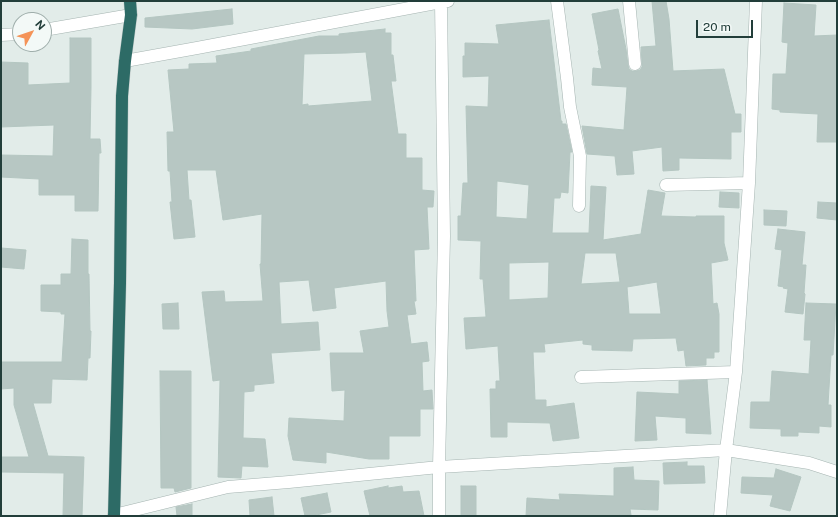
<!DOCTYPE html>
<style>
body{margin:0}
#map{position:relative;width:838px;height:517px;overflow:hidden;background:#e2ece9;font-family:"Public Sans",sans-serif}
canvas{display:block}
.frame{position:absolute;inset:0;border:2px solid #223e3a;pointer-events:none}
.north{position:absolute;left:12px;top:12px;width:40px;height:40px;box-sizing:border-box;background:#f3f9f7;border:1px solid #9faeab;border-radius:50%;rotate:50deg;font-size:11px;font-weight:700;line-height:16px;text-align:center;color:#223e3a}
.north::after{content:'';display:block;margin:auto;width:14px;height:18px;background:#f49358;clip-path:polygon(50% 0,100% 100%,50% 72%,0 100%)}
.scale{position:absolute;left:696px;top:20px;width:57px;height:18px;box-sizing:border-box;border:2px solid #223e3a;border-top:0;padding-left:5px;font-size:12px;line-height:14px;white-space:nowrap;color:#223e3a;-webkit-text-stroke:3px #f3f9f7;paint-order:stroke}
</style>
<div id="map">
<canvas width="838" height="517"></canvas>
<div class="frame"></div>
<div class="north">N</div>
<div class="scale">20 m</div>
</div>
<script>
const ctx = document.querySelector('canvas').getContext('2d');
ctx.lineJoin = 'round';
function fillPath(path, color) {
  ctx.fillStyle = color;
  ctx.fill(path, 'evenodd');
}
function poly(rows) {
  const path = new Path2D();
  for (const r of rows) {
    path.moveTo(r[0], r[1]);
    for (let i = 2; i < r.length; i += 2) path.lineTo(r[i], r[i + 1]);
  }
  return path;
}
function trace(path, color, width, dash) {
  ctx.strokeStyle = color;
  ctx.lineWidth = width;
  ctx.lineCap = dash ? 'butt' : 'round';
  ctx.setLineDash(dash || []);
  ctx.stroke(path);
}
const building = poly([
 [652,1,666,1,669,19,673,71,724,69,735,114,741,114,741,132,731,132,731,159,679,158,679,170,663,171,662,147,632,151,634,174,617,175,615,156,587,154,582,126,624,130,627,87,592,85,593,68,602,69,598,51,599,50,592,14,618,9,626,49,628,65,629,69,632,71,636,71,640,70,642,67,642,63,641,47,656,46,652,1],
 [784,3,816,5,814,36,837,35,837,142,817,142,818,114,780,112,780,110,772,109,773,74,786,74,788,43,782,42,784,3],
 [232,9,233,24,192,29,145,27,145,18,232,9],
 [549,20,561,121,562,121,562,124,566,124,572,152,570,152,568,193,561,192,560,198,554,198,552,233,589,233,591,186,606,187,603,240,641,234,648,190,665,193,661,216,696,217,696,216,724,216,724,243,728,260,711,263,713,304,717,303,719,314,719,352,714,352,714,358,706,358,706,365,686,366,684,350,678,351,676,338,633,339,632,351,592,350,592,345,583,344,583,340,544,344,545,352,533,352,535,400,546,400,546,407,574,403,579,438,553,441,550,423,507,422,507,437,491,437,490,389,496,389,496,381,500,381,498,346,466,349,464,318,486,317,483,279,480,279,481,241,458,240,458,216,461,216,463,183,468,183,466,106,488,107,489,76,463,77,463,56,465,56,465,43,499,44,496,25,549,20],
 [497,181,529,185,527,219,496,217,497,181],
 [585,253,616,253,620,282,581,284,585,253],
 [549,262,548,298,509,300,509,263,549,262],
 [657,282,661,314,629,314,627,287,657,282],
 [385,29,385,33,391,33,391,55,393,55,396,81,391,81,398,134,406,134,406,158,422,158,422,190,434,191,433,207,427,207,429,249,414,250,416,301,414,301,416,314,407,315,411,344,427,342,429,361,422,362,423,391,432,390,433,409,420,409,420,436,389,436,389,459,369,459,326,452,326,463,293,460,288,436,289,418,344,421,345,390,332,391,330,353,364,353,360,331,389,327,387,311,386,281,334,288,336,308,313,311,309,280,279,282,281,324,318,322,320,350,271,353,274,383,254,385,254,391,244,392,243,438,265,439,268,467,242,466,241,478,218,477,220,380,213,381,202,292,224,291,225,302,263,301,260,264,261,264,262,214,223,220,216,170,187,170,189,200,191,200,195,237,174,239,170,202,172,202,170,171,168,171,167,132,174,132,168,70,189,69,189,64,217,63,216,56,251,51,251,49,319,36,339,36,339,34,385,29],
 [366,52,372,101,308,106,308,104,302,105,304,54,347,53,366,52],
 [70,38,91,38,91,87,90,139,100,139,101,153,99,153,98,211,75,211,75,195,39,195,39,179,1,177,1,155,53,156,54,125,1,127,1,62,28,63,28,85,70,83,70,38],
 [720,192,739,193,739,208,719,207,720,192],
 [818,202,837,203,837,220,817,218,818,202],
 [764,210,787,211,786,226,764,225,764,210],
 [778,229,805,232,802,265,806,265,804,293,805,294,803,314,785,312,788,289,783,288,784,287,778,286,782,250,775,249,778,229],
 [72,239,88,240,88,274,89,274,90,331,91,331,90,358,88,358,87,380,52,379,51,403,33,403,48,456,84,457,82,516,63,516,64,473,1,472,1,457,29,457,14,405,14,388,1,389,1,362,62,362,65,314,61,314,61,312,41,311,41,285,61,285,61,274,71,274,72,239],
 [1,248,26,250,24,269,1,267,1,248],
 [178,303,179,329,163,329,162,304,178,303],
 [806,303,836,304,833,355,831,355,828,405,831,405,831,427,819,426,819,433,798,432,798,436,781,436,781,429,750,428,751,402,770,402,772,371,809,374,811,340,804,340,806,303],
 [160,371,191,371,191,488,175,492,174,488,161,488,160,371],
 [707,380,711,434,686,433,686,418,655,416,657,440,635,441,637,392,679,394,679,381,707,380],
 [687,462,687,466,704,466,705,483,664,484,663,463,687,462],
 [633,467,634,480,659,481,658,510,630,509,631,515,607,516,526,516,527,498,560,500,559,494,614,496,614,468,633,467],
 [776,469,801,477,790,511,770,506,773,495,741,493,742,477,774,478,776,469],
 [388,486,388,488,402,486,403,492,419,491,424,516,370,516,364,491,388,486],
 [461,486,476,486,476,516,461,516,461,486],
 [327,493,331,512,311,516,305,516,301,498,327,493],
 [272,497,274,516,250,516,249,500,272,497],
 [192,504,192,516,177,516,176,507,192,504]
]);
fillPath(building, '#b7c7c3');
trace(building, '#b4c6c1', 1);
const minor = poly([
 [557,1,567,78,570,107,580,156,579,206],
 [629,1,635,64],
 [44,30,131,15],
 [1,35,20,34],
 [125,61,197,48,441,2,448,1],
 [666,185,749,183],
 [581,377,736,372],
 [114,515,228,487,289,482,439,467,726,450,809,463,837,472],
 [439,516,439,467,444,236,441,1],
 [720,516,726,450,736,372,749,183,756,1]
]);
const highway = poly([
 [114,516,120,283,122,96,125,61,131,15,130,1]
]);
trace(minor, '#a5b4b1', 13);
trace(highway, '#c1c9c8', 13);
trace(minor, '#fff', 12);
trace(highway, '#2d6b66', 12);
</script>
